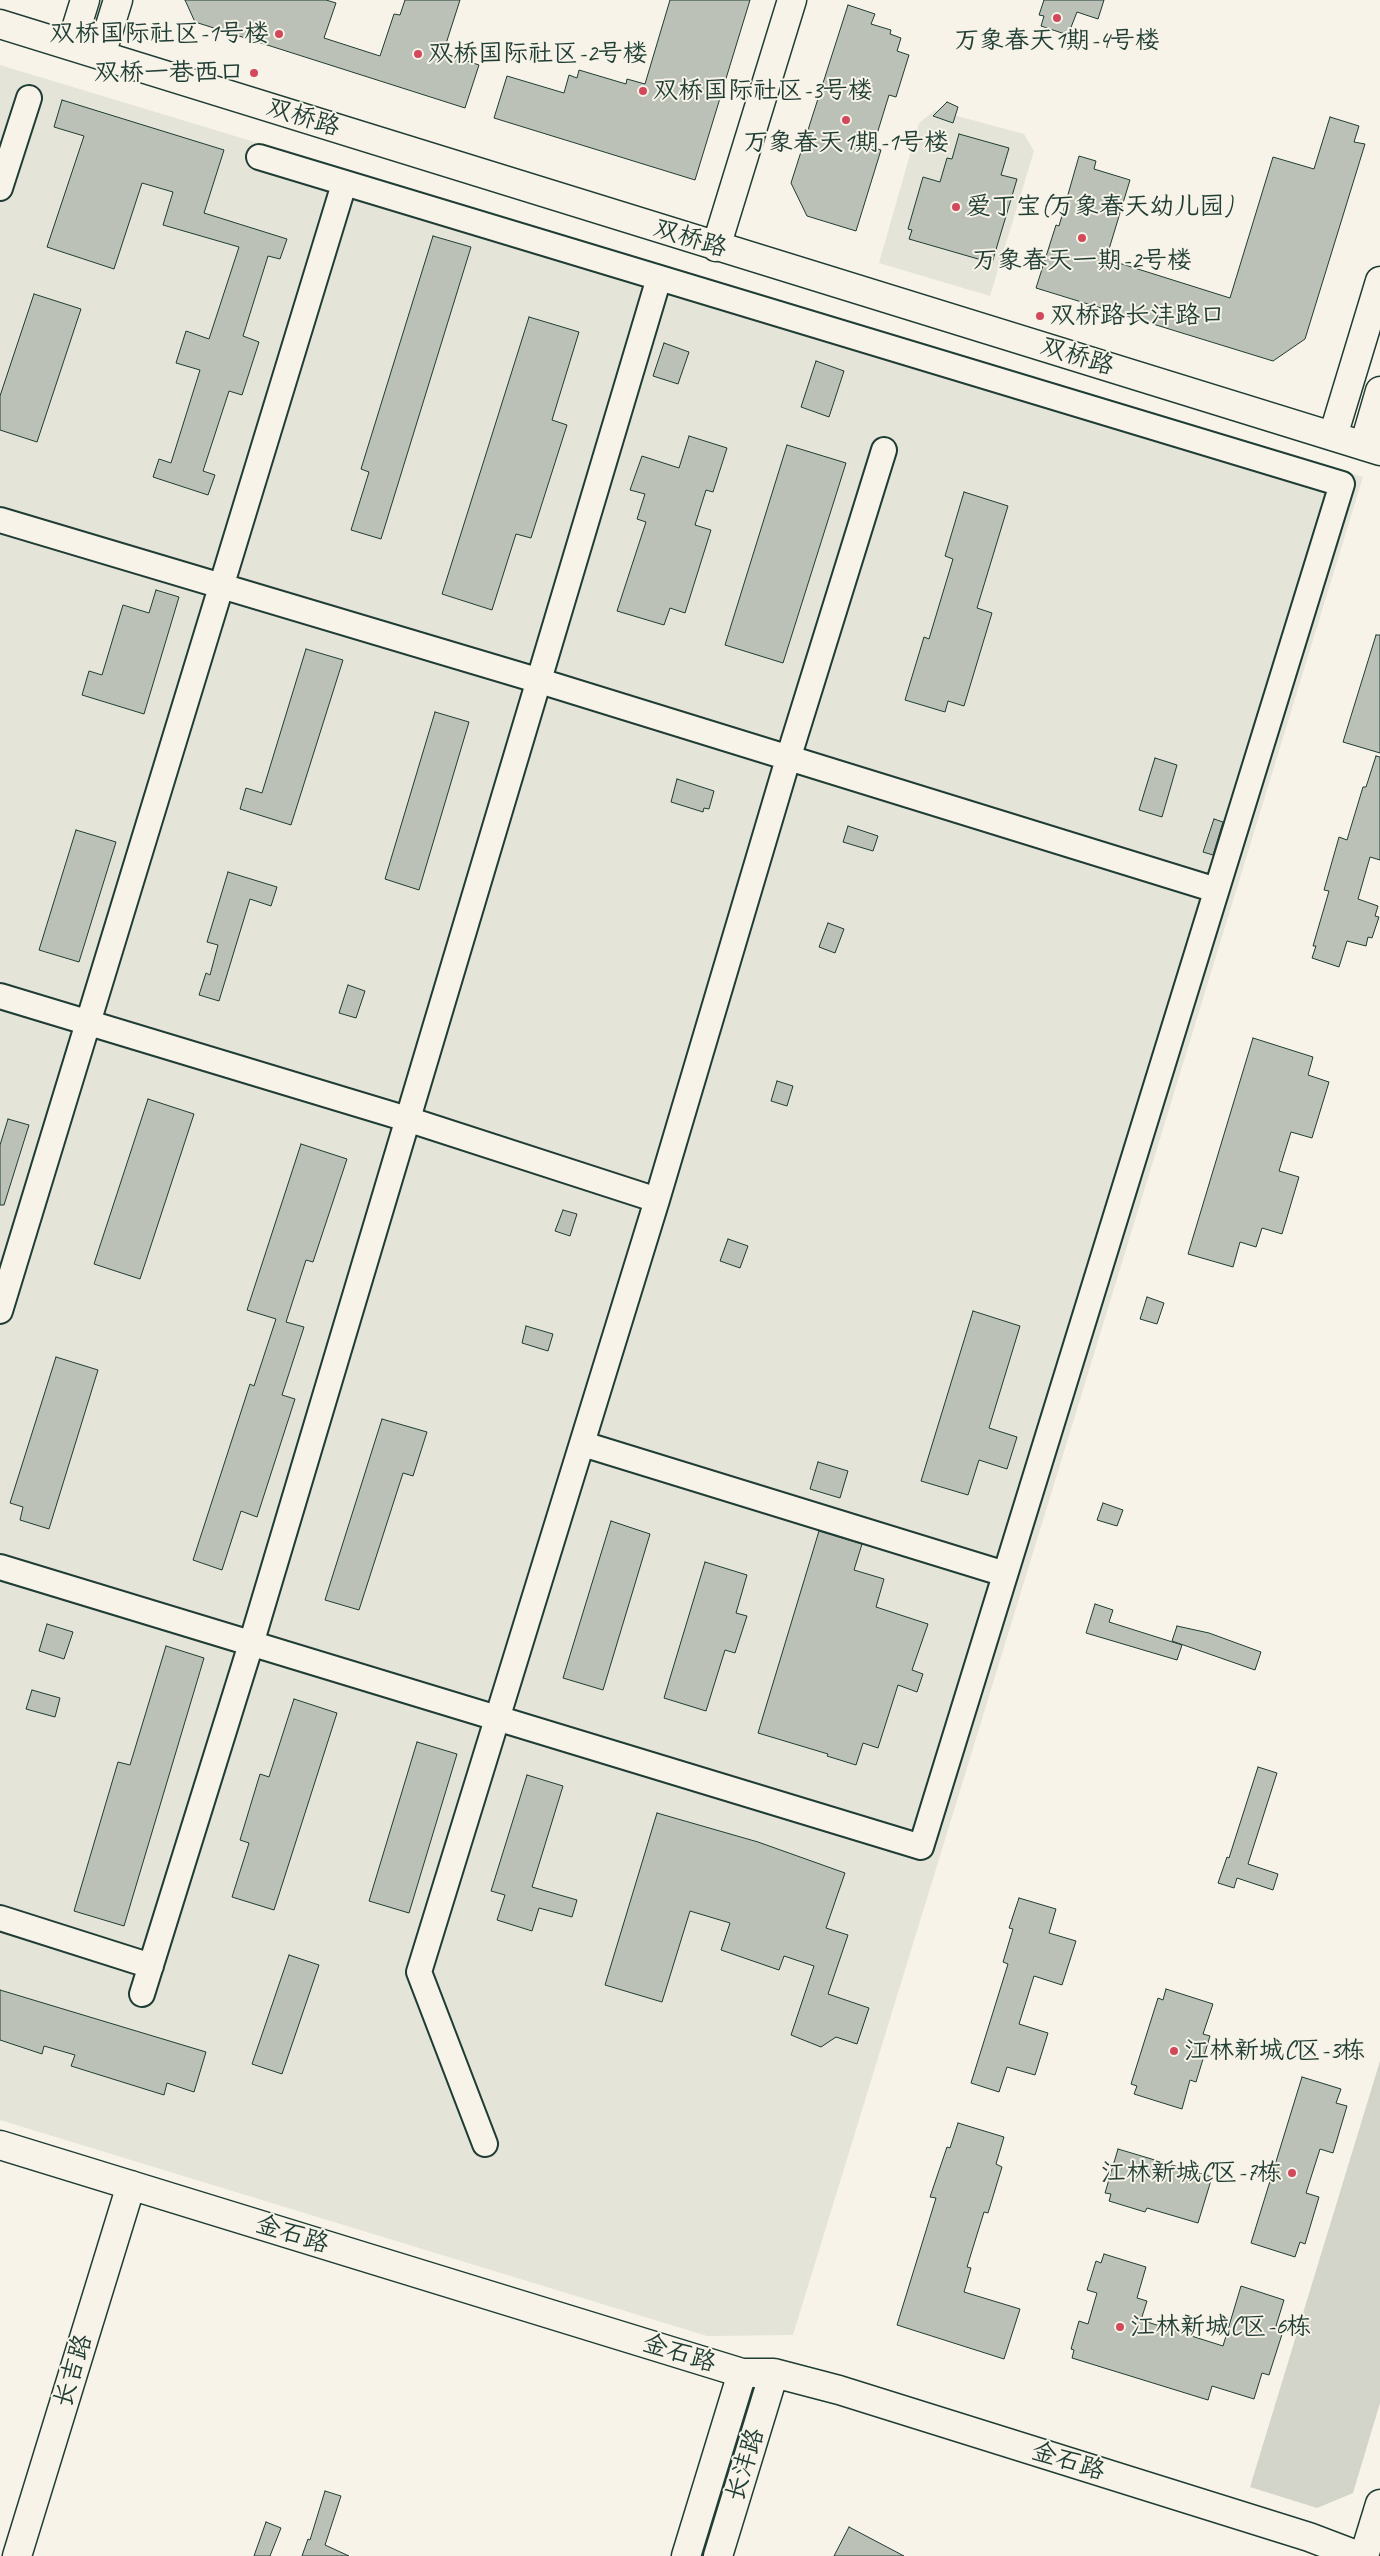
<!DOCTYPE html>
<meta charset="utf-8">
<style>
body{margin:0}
canvas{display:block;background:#f7f3e8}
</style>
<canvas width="1380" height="2556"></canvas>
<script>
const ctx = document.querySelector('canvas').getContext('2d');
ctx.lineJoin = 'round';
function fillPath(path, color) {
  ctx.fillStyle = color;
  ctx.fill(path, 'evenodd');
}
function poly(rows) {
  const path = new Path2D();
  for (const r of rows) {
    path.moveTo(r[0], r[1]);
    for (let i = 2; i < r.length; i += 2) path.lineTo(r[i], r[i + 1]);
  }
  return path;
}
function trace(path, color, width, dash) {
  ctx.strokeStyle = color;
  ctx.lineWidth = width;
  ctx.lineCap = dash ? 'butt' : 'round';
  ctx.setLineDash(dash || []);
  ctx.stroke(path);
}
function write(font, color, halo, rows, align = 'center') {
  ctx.font = font + ' Caveat,"LXGW WenKai TC",sans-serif';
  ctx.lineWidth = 4;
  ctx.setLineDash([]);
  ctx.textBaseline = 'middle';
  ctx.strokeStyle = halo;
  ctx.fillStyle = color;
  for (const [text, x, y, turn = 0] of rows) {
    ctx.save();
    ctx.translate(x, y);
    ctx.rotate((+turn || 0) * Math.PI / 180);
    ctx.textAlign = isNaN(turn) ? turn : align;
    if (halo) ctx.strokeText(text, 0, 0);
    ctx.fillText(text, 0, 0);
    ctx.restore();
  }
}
fillPath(poly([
 [0,65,1363,477,793,2335,707,2336,0,2120],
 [935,110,1024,134,1034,151,990,296,879,263,919,123]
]), '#e5e4d9');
fillPath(poly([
 [1380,2061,1380,2403,1353,2493,1317,2508,1250,2487]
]), '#d3d5ca');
const building = poly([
 [185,0,326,0,336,3,324,38,380,56,394,14,400,15,405,0,460,0,443,53,479,65,465,108,195,22,185,0],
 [670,0,750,0,695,180,494,118,507,76,564,93,569,75,577,78,579,70,626,84,627,79,645,84,670,0],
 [1044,0,1104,0,1098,19,1077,12,1068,35,1041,26,1044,16,1039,15,1044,0],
 [848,5,875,14,871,24,891,30,890,34,901,38,897,51,909,55,896,97,889,95,873,147,881,150,856,231,807,216,791,183,848,5],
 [62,100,224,150,204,213,287,239,280,259,268,256,243,336,259,342,242,395,229,391,203,471,215,475,208,495,153,477,159,459,171,463,200,370,176,363,186,331,209,339,239,247,163,225,173,192,142,183,114,269,47,247,84,136,54,127,62,100],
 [947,102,958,107,953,123,933,116,947,102],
 [1330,117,1359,126,1354,142,1365,144,1305,339,1273,361,1036,288,1056,225,1059,226,1079,156,1096,161,1094,169,1130,180,1106,259,1230,298,1273,157,1314,169,1330,117],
 [959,134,1009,148,1001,175,1017,179,992,263,909,239,912,230,908,229,923,177,940,182,947,158,952,159,959,134],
 [433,236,471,247,381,539,351,530,369,472,361,469,433,236],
 [34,294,81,309,37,442,0,430,0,396,34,294],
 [529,317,579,332,552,420,567,425,531,538,516,534,492,610,442,594,529,317],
 [664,343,689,352,678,384,653,376,664,343],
 [816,361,844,371,829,417,801,407,816,361],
 [689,436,727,448,713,492,706,490,695,525,711,530,685,613,670,608,664,625,617,611,646,522,637,519,645,494,630,490,642,456,679,468,689,436],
 [787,445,846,463,783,663,725,645,787,445],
 [964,492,1008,506,977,608,992,613,964,706,948,701,945,712,905,700,924,637,929,639,953,559,945,556,964,492],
 [156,590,179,597,144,714,82,695,89,671,102,675,123,605,149,613,156,590],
 [1376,635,1380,635,1380,753,1343,742,1376,635],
 [306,649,343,660,291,825,240,809,246,788,262,793,306,649],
 [435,712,469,722,419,890,385,879,435,712],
 [1376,756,1380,757,1380,860,1370,857,1358,899,1378,906,1375,916,1379,917,1372,938,1368,937,1366,946,1347,941,1339,967,1312,958,1316,946,1313,946,1329,891,1324,890,1339,837,1347,840,1363,787,1366,787,1376,756],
 [1155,758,1177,765,1162,817,1139,810,1155,758],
 [677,779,714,791,709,809,704,808,703,812,671,802,677,779],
 [1214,819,1223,822,1213,855,1203,852,1214,819],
 [848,826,878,836,873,851,843,842,848,826],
 [76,830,116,842,79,962,39,950,76,830],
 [228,872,277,887,271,906,250,899,219,1001,199,995,206,973,210,975,218,945,207,942,228,872],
 [828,923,844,929,835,953,819,947,828,923],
 [348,985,365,991,356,1018,339,1013,348,985],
 [1253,1038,1313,1057,1308,1075,1329,1082,1312,1138,1291,1132,1279,1171,1299,1177,1282,1234,1262,1228,1256,1247,1240,1242,1233,1267,1188,1254,1253,1038],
 [777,1081,793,1086,787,1106,771,1101,777,1081],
 [148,1099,194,1114,140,1279,94,1264,148,1099],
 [8,1119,29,1125,4,1205,0,1205,0,1145,8,1119],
 [301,1144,347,1159,313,1262,306,1260,286,1322,304,1327,282,1395,295,1399,257,1517,241,1511,222,1570,193,1560,250,1384,254,1386,276,1319,247,1310,301,1144],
 [563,1210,577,1214,570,1236,555,1231,563,1210],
 [728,1239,748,1246,740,1268,720,1261,728,1239],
 [1147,1297,1164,1303,1157,1324,1140,1319,1147,1297],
 [973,1311,1020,1326,989,1428,1017,1437,1007,1469,979,1460,968,1495,921,1481,973,1311],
 [526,1326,553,1334,548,1351,522,1343,526,1326],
 [56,1357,98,1370,49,1529,20,1520,23,1507,10,1503,56,1357],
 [382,1419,427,1432,413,1476,403,1473,359,1610,325,1600,382,1419],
 [818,1462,848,1471,840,1498,810,1489,818,1462],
 [1103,1503,1123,1510,1117,1526,1097,1520,1103,1503],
 [611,1521,650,1534,603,1690,563,1678,611,1521],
 [819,1531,862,1544,854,1570,884,1579,876,1607,928,1624,912,1670,923,1674,917,1692,898,1685,878,1748,863,1743,856,1765,827,1756,828,1754,758,1733,819,1531],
 [705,1562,747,1575,736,1613,747,1616,735,1653,725,1650,706,1711,664,1698,705,1562],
 [1095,1604,1113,1610,1109,1622,1182,1645,1177,1660,1086,1633,1095,1604],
 [47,1624,73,1632,64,1659,39,1651,47,1624],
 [1177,1626,1209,1633,1261,1652,1255,1670,1172,1641,1177,1626],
 [166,1646,204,1658,124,1926,74,1911,118,1762,130,1765,166,1646],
 [32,1690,60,1698,55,1717,26,1709,32,1690],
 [294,1699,337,1713,274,1910,232,1897,249,1843,240,1840,260,1774,269,1777,294,1699],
 [417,1742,457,1754,409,1913,369,1901,417,1742],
 [1258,1767,1277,1773,1248,1864,1278,1874,1273,1890,1237,1878,1234,1888,1218,1883,1227,1857,1229,1858,1258,1767],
 [527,1775,563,1786,532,1887,577,1900,572,1917,539,1908,532,1931,497,1920,505,1895,491,1891,527,1775],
 [657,1813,758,1842,845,1873,826,1928,848,1935,828,1994,869,2008,857,2044,836,2037,821,2047,791,2035,814,1966,784,1956,779,1970,721,1950,730,1923,690,1911,662,2002,605,1985,657,1813],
 [1019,1898,1056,1909,1049,1933,1076,1941,1062,1985,1034,1976,1019,2024,1048,2033,1035,2075,1007,2067,999,2092,971,2083,1008,1964,1003,1962,1013,1929,1009,1928,1019,1898],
 [289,1955,319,1965,282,2074,252,2064,289,1955],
 [1166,1989,1213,2004,1203,2034,1210,2036,1196,2082,1190,2080,1182,2109,1134,2094,1137,2086,1131,2084,1158,1998,1163,2000,1166,1989],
 [0,1990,206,2052,194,2092,167,2083,164,2095,71,2066,75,2055,44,2046,42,2054,0,2040,0,1990],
 [1302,2077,1341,2089,1336,2103,1347,2106,1333,2153,1320,2149,1306,2193,1319,2197,1305,2244,1300,2242,1295,2257,1251,2243,1302,2077],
 [958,2123,1004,2137,996,2164,1002,2167,988,2213,984,2212,967,2267,971,2268,964,2292,1020,2309,1004,2359,897,2325,936,2198,930,2197,947,2147,950,2148,958,2123],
 [1118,2149,1212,2177,1198,2223,1147,2208,1145,2212,1109,2201,1111,2194,1105,2193,1118,2149],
 [1104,2254,1146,2267,1137,2298,1147,2301,1141,2320,1223,2346,1241,2286,1284,2300,1276,2326,1284,2328,1269,2375,1262,2373,1254,2399,1212,2386,1208,2400,1072,2358,1074,2350,1071,2349,1079,2321,1088,2324,1097,2293,1087,2290,1096,2261,1101,2263,1104,2254],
 [325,2491,341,2496,325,2545,349,2556,302,2556,308,2539,310,2540,325,2491],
 [266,2522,281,2528,270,2556,254,2556,266,2522],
 [849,2527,904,2556,834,2556,849,2527]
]);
fillPath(building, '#bbc1b6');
trace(building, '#1f3d34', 1);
const minor = poly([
 [0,188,29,98],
 [0,520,540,681,1216,890],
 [0,996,407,1119,657,1200],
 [0,1311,344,184],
 [583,1444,1005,1574],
 [0,1567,921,1847,1342,484,259,157],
 [0,1918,151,1966],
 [142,1994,251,1644,659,278],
 [485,2144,419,1972,657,1200,788,759,884,450]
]);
const tertiary = poly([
 [0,24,1380,451],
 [71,45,85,0],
 [101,55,118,0],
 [716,247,792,0],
 [1333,436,1380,281],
 [1364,446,1380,391],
 [0,2145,742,2373,774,2373,839,2390,1309,2537,1359,2556],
 [17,2556,131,2185],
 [686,2556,742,2373],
 [718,2556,774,2373]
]);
const trunk = poly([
 [1364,2556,1380,2504]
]);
trace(minor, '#1f3d34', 28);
trace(tertiary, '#1f3d34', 31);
trace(trunk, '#1f3d34', 31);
trace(minor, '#f7f3e8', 24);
trace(tertiary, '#f7f3e8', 28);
trace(trunk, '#f7f3e8', 28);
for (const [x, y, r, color] of [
 [1057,18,5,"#d1495b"],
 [279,34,5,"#d1495b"],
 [418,54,5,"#d1495b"],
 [254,73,5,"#d1495b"],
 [643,91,5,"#d1495b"],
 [846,120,5,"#d1495b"],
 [956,207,5,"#d1495b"],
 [1082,238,5,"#d1495b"],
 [1040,316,5,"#d1495b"],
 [1174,2051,5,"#d1495b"],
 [1292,2173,5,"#d1495b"],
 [1120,2327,5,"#d1495b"]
]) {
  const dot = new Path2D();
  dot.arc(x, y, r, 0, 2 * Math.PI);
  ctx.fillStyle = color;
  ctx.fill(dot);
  trace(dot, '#f7f3e8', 2);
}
write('25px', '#1f3d34', '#f7f3e8', [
 ["双桥国际社区-1号楼",269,34,"right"],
 ["万象春天1期-4号楼",1057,41,"center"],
 ["双桥国际社区-2号楼",428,54],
 ["双桥一巷西口",244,73,"right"],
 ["双桥国际社区-3号楼",653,91],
 ["万象春天1期-1号楼",846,143,"center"],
 ["爱丁宝(万象春天幼儿园)",966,207],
 ["万象春天一期-2号楼",1082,261,"center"],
 ["双桥路长沣路口",1050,316],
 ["江林新城C区-3栋",1184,2051],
 ["江林新城C区-7栋",1282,2173,"right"],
 ["江林新城C区-6栋",1130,2327]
], 'left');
write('25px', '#1f3d34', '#f7f3e8', [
 ["双桥路",303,118,17],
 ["双桥路",690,239,17],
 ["双桥路",1077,357,17],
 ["金石路",292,2235,17],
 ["金石路",679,2354,17],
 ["长吉路",74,2371,-73],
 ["金石路",1068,2462,17],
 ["长沣路",746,2465,-73]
]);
</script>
